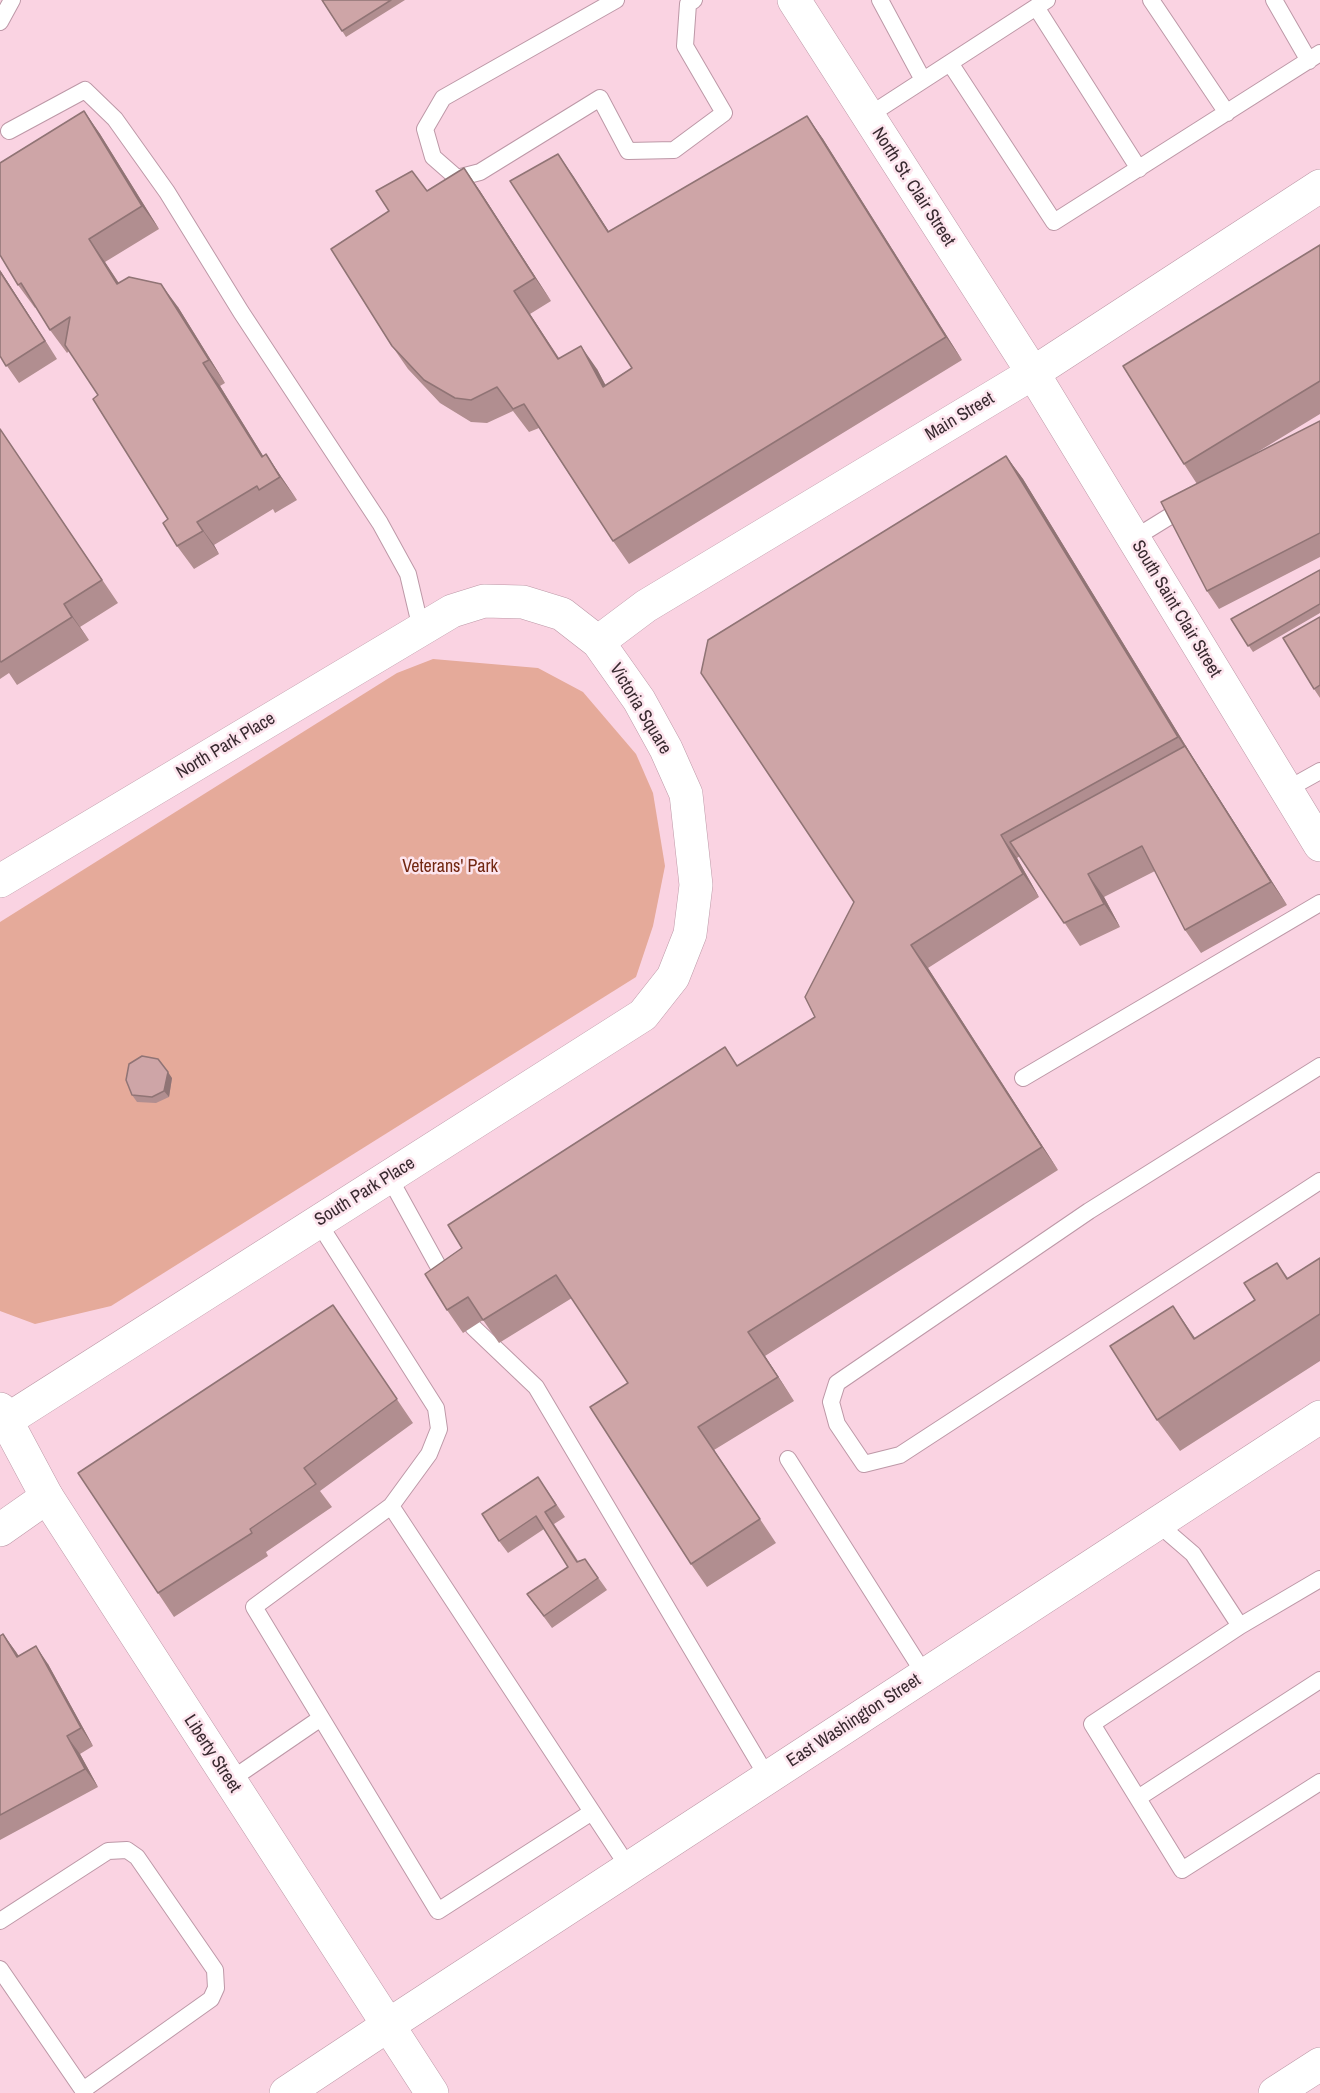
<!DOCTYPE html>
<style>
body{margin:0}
canvas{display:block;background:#fad3e2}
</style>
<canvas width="1320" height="2093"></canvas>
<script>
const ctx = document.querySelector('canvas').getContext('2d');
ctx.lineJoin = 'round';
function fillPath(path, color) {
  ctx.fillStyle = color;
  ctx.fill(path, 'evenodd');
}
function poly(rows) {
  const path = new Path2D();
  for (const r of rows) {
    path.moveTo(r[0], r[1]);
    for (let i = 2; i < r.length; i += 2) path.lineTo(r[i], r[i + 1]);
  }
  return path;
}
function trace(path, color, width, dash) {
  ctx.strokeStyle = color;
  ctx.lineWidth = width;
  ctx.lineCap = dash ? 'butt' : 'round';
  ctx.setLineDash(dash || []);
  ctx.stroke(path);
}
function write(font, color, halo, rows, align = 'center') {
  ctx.font = font + ' "Archivo Narrow",sans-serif';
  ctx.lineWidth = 5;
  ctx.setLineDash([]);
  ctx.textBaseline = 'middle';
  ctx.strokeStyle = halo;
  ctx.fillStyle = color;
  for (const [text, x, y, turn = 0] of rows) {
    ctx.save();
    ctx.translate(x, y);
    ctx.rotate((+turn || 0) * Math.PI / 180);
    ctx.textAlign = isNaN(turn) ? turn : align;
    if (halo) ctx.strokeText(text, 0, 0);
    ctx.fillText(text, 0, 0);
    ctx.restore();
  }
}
fillPath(poly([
 [433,659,538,668,583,692,636,754,653,793,665,866,653,926,636,977,111,1306,35,1324,0,1311,0,922,397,673]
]), '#e5aa9a');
const service = poly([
 [616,0,443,98,425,129,433,157,457,178,480,172,600,98,628,151,674,150,724,113,685,46,688,4,694,0],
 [880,0,923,80],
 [1151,0,1227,113],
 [1274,0,1309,61],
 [1036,7,1139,169],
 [0,22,12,0],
 [950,63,1054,222,1320,53],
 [868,116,1047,0],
 [9,131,85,90,115,119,167,192,241,312,380,523,408,574,421,629],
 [1133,539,1188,505],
 [1286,790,1320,771],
 [1320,1066,1089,1211,837,1383,831,1402,837,1424,864,1464,900,1455,1320,1181],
 [1023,1078,1320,903],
 [389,1177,448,1284],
 [318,1222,436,1408,439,1429,429,1454,391,1506],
 [473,1327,536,1387,768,1778],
 [788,1459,925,1675],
 [1157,1523,1193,1554,1240,1626],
 [1320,1579,1240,1626,1092,1724,1182,1870,1320,1782],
 [229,1781,321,1718],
 [1138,1798,1320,1680],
 [592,1812,438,1911,254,1607,391,1506,629,1868],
 [0,1921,108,1851,127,1850,137,1857,215,1970,216,1988,211,1999,83,2090],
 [0,1969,85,2093]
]);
const minor = poly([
 [794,0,1033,373,1320,845],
 [0,1530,47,1497],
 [387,2026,1320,1417],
 [1275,2093,1320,2064]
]);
const tertiary = poly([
 [598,642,646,606,1033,373,1320,186],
 [0,881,452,611,484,601,523,602,562,614,598,642,639,700,666,749,686,794,696,885,690,934,673,977,643,1015,7,1420],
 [0,1409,47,1497,432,2093],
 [286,2093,387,2026]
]);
trace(service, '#bd98a7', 18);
trace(minor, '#bd98a7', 34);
trace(tertiary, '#bd98a7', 34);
trace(service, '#fff', 16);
trace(minor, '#fff', 33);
trace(tertiary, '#fff', 33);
fillPath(poly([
 [322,0,405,0,346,37],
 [84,111,100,134,159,229,105,262,119,283,178,307,225,383,220,386,263,456,266,454,297,500,275,513,273,509,214,545,219,554,194,569,177,546,168,519,98,395,69,351,67,353,50,330,36,307,35,308,18,285],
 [807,116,823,139,962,360,629,564,613,541,539,428,529,432,513,411,487,423,471,422,440,403,408,369,392,346,427,191,464,168,480,191,551,301,530,314,559,358,597,369,605,385,632,368,558,154,609,232],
 [1320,245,1320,414,1251,456,1320,421,1320,557,1219,609,1207,591,1197,484,1184,464],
 [0,270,57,359,19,383,0,356],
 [0,429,118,603,80,627,89,640,17,685,9,673,0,679],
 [1006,456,1023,479,1192,756,1287,905,1201,953,1185,930,1155,871,1104,897,1120,927,1080,946,1020,856,1017,858,1039,897,928,968,1058,1170,765,1356,794,1401,714,1450,776,1543,707,1587,691,1564,628,1383,572,1298,499,1343,483,1320,463,1333,447,1310,738,1066,815,1017],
 [1320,570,1320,613,1253,652,1231,619],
 [1320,617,1320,698,1314,689],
 [172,1078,169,1097,156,1103,137,1102,132,1095],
 [1320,1258,1320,1361,1180,1451,1157,1420,1195,1339,1255,1300,1277,1263,1288,1278],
 [333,1305,413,1423,320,1491,332,1507,266,1552,268,1556,174,1617,158,1593],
 [547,1490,565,1517,554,1524,578,1561,585,1559,607,1590,552,1628,527,1594,568,1567,544,1529,508,1553,499,1541],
 [3,1634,19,1656,48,1664,93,1746,80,1754,98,1787,0,1840,0,1636]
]), '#b18e90');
fillPath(poly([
 [84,111,100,134,159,229,142,206],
 [807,116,823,139,962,360,946,337],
 [558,154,574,177,624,255,608,232],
 [464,168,480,191,551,301,535,278],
 [89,239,105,262,134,307,117,284],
 [0,270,57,359,0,272],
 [161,284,178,307,225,383,209,360],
 [514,291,530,314,574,382,558,359],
 [581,346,597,369,619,410,603,387],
 [203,363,220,386,278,480,262,457],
 [266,454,282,478,297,500,280,477],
 [1006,456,1023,479,1192,756,1287,905,1271,882,1178,737],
 [197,522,214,545,219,554,203,531],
 [64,604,80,627,89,640,72,617],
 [1001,835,1017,858,1039,897,1023,874],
 [1088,874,1104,897,1120,927,1104,904],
 [911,945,928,968,1058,1170,1042,1147],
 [168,1072,172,1078,169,1097,164,1091],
 [1173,1306,1195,1338,1216,1371,1194,1339],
 [748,1332,765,1356,794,1401],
 [698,1427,714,1450,776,1543,760,1519],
 [3,1634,16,1652,29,1675,17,1657],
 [36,1646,48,1664,93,1746,81,1728],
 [67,1736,80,1754,98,1787,85,1769]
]), '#907475');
const building = poly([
 [322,0,391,0,342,31,322,0],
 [84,111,142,206,89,239,117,284,129,277,161,284,209,360,203,363,262,457,266,454,280,477,259,490,257,486,197,522,203,531,177,546,163,523,168,519,93,399,98,395,65,345,70,317,50,330,21,283,18,285,0,255,0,163,84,111],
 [807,116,946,337,613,541,524,404,513,409,497,387,471,400,455,398,424,380,392,346,331,249,389,211,376,191,412,171,427,191,464,168,535,278,514,291,558,359,581,346,603,387,632,368,510,181,558,154,608,232,807,116],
 [1320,245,1320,381,1184,464,1123,366,1320,245],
 [0,272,45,341,6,366,0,356,0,272],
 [1320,421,1320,533,1207,591,1161,502,1320,421],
 [0,429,102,580,64,604,72,617,1,662,0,661,0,429],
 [1006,456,1178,737,1001,835,1023,874,911,945,1042,1147,748,1332,778,1377,698,1427,760,1519,691,1564,590,1407,628,1383,556,1275,483,1320,468,1297,447,1310,425,1274,462,1248,448,1225,725,1047,737,1066,815,1017,805,997,854,902,701,673,708,640,1006,456],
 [1320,570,1320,604,1248,646,1231,619,1320,570],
 [1320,617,1320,685,1314,689,1283,638,1320,617],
 [1185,746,1271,882,1185,930,1142,846,1088,874,1104,904,1064,923,1010,842,1185,746],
 [142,1056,158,1059,168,1072,164,1091,152,1097,132,1095,126,1080,129,1064,142,1056],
 [1320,1258,1320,1314,1157,1420,1110,1346,1173,1306,1194,1339,1255,1300,1244,1283,1277,1263,1287,1279,1320,1258],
 [333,1305,397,1399,304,1468,316,1484,250,1529,252,1533,158,1593,78,1473,333,1305],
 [538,1477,556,1505,545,1512,577,1562,585,1559,598,1578,544,1616,527,1594,568,1567,536,1516,499,1541,482,1514,538,1477],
 [3,1634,17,1657,36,1646,81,1728,67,1736,85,1769,0,1815,0,1636,3,1634]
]);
fillPath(building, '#cea5a7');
trace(building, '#907475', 1.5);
write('18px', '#392a30', '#fde5ee', [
 ["North St. Clair Street",913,187,57],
 ["Main Street",960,417,-31],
 ["South Saint Clair Street",1176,609,59],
 ["Victoria Square",640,709,59],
 ["North Park Place",226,746,-31],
 ["South Park Place",365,1192,-32],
 ["East Washington Street",854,1721,-33],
 ["Liberty Street",212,1754,57]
]);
write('18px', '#722712', '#fde5ee', [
 ["Veterans' Park",450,867]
]);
</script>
